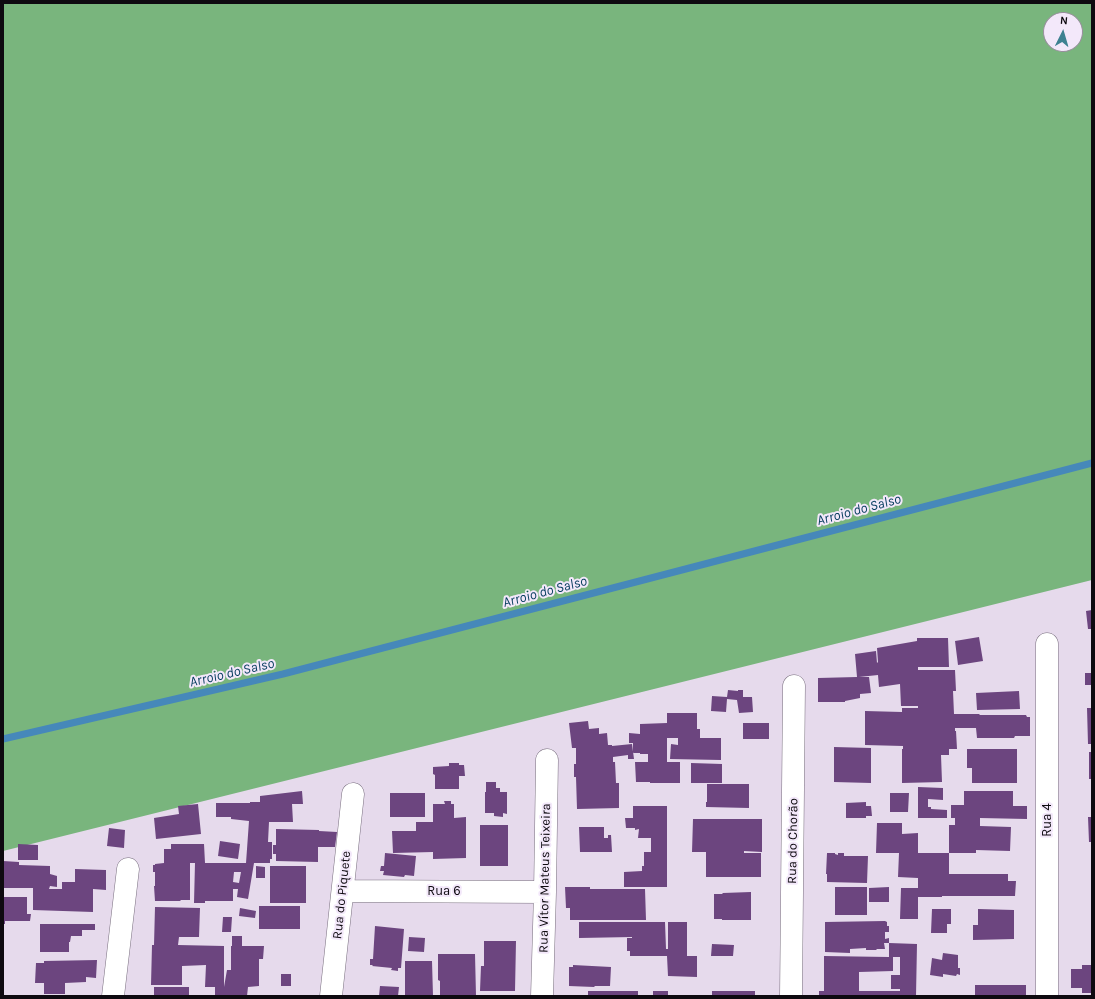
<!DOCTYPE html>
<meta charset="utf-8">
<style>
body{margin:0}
#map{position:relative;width:1095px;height:999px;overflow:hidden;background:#e6daec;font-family:Karla,sans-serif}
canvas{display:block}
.frame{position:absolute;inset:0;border:4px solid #0e0a10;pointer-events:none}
.north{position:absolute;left:1043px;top:12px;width:40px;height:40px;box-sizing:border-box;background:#f3e8fa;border:1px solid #978f9c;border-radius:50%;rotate:5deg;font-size:11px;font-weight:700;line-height:16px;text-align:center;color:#0e0a10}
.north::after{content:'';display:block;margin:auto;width:14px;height:18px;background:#3e8191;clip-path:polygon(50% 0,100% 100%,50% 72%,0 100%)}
</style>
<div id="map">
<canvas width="1095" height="999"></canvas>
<div class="frame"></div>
<div class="north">N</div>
</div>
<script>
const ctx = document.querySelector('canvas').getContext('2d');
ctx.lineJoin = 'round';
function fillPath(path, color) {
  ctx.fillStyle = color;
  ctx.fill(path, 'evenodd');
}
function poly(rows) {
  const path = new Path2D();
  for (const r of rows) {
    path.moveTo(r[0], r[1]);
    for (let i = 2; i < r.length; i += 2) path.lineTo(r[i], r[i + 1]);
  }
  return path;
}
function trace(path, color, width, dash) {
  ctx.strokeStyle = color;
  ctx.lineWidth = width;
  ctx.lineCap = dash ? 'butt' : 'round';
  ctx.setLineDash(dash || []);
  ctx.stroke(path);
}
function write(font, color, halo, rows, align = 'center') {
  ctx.font = font + ' Karla,sans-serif';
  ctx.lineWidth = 4;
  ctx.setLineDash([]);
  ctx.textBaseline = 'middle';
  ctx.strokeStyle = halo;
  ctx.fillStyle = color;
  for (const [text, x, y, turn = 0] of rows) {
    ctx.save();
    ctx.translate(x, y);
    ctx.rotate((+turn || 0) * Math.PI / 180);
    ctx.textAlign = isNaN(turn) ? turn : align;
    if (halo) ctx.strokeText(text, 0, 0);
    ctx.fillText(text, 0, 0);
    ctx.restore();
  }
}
fillPath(poly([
 [3,3,1092,3,1092,580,3,851],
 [1051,20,1075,20,1075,44,1051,44]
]), '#79b57d');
trace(poly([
 [3,739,283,674,1092,463]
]), '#4688ba', 7);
fillPath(poly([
 [1092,610,1092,629,1088,629,1086,611],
 [979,637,983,661,958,665,955,641],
 [917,638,948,638,949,667,918,667,918,670,955,670,956,691,953,691,954,714,979,714,980,715,1015,715,1015,718,1015,715,1026,715,1027,717,1030,717,1030,736,1015,736,1014,738,977,738,976,728,955,728,955,731,956,731,957,749,949,749,949,755,941,755,942,782,902,783,902,749,903,749,903,746,865,745,865,711,902,712,902,708,918,708,918,706,901,706,900,684,879,687,878,675,859,677,869,677,871,693,860,694,860,698,845,701,845,702,818,702,818,678,857,677,855,654,876,651,877,663,878,662,877,648,917,641],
 [1085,673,1092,673,1092,685,1085,685],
 [728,690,738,691,738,690,743,690,743,697,752,697,753,712,739,713,737,700,727,699,726,712,711,711,712,696,727,697],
 [1019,691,1020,709,977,710,976,693],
 [1087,708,1092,708,1092,744,1088,744],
 [667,713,697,713,697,729,700,729,700,738,721,738,721,760,670,759,671,744,678,745,678,738,667,738,667,762,680,762,680,783,650,783,650,782,636,782,635,762,648,762,648,754,640,754,640,753,633,753,633,743,629,743,629,733,640,734,640,724,667,723],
 [588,721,589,729,599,728,599,734,607,733,608,745,612,745,612,746,632,744,634,759,628,759,628,755,613,757,613,762,615,762,616,783,604,783,619,783,619,808,577,809,576,777,574,777,574,764,576,764,576,748,572,748,569,723],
 [743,723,769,723,769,739,743,739],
 [834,747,871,748,871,783,834,782],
 [967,749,1017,749,1017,783,972,783,972,768,967,768],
 [1089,752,1092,752,1092,779,1089,779],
 [449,763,459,763,459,765,464,765,465,776,459,776,459,789,435,789,435,775,433,774,433,767,449,766],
 [691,763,722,764,722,783,691,783],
 [486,782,496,782,496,788,500,788,500,792,507,792,507,814,503,813,503,817,494,816,494,813,485,813,485,792,486,792],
 [707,784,749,784,749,808,706,807,706,802,707,802],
 [918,787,943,788,943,800,928,799,928,807,931,807,931,809,947,810,947,818,918,818],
 [302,791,303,804,292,804,293,822,269,822,268,842,272,842,272,859,270,859,270,863,254,863,248,899,237,897,238,889,233,889,233,901,205,901,205,903,194,903,195,863,190,863,190,900,180,900,181,901,155,901,154,886,155,886,155,872,153,872,153,865,155,865,155,864,164,863,164,849,171,849,171,844,204,844,205,863,246,863,249,821,231,819,231,817,216,817,216,803,250,803,250,802,260,802,260,796],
 [234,872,241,872,239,883,233,882],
 [964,791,1013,791,1013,806,1027,806,1027,819,980,818,980,826,1011,827,1010,851,976,850,976,853,949,853,949,874,1008,874,1008,881,1016,881,1015,896,942,896,942,897,918,897,918,919,900,919,901,888,918,888,918,878,898,877,899,853,876,853,877,823,902,823,902,834,918,833,918,853,949,853,949,825,955,825,955,818,951,818,951,805,964,805],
 [390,793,425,793,425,817,390,817],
 [890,793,909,793,908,812,890,812],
 [444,801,451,801,451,804,454,804,454,818,466,817,466,858,433,859,433,852,393,853,392,831,416,831,416,822,433,822,433,804,445,804],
 [866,802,866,806,871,806,872,816,866,816,866,818,846,818,846,803],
 [198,804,201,834,156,839,154,818,179,814,178,806],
 [633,806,667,806,667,887,624,887,624,872,642,871,642,866,644,866,644,852,651,852,651,838,638,838,639,829,635,830,635,828,626,828,625,818,633,818],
 [1088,817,1092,817,1092,842,1089,842],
 [693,819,762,819,762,852,744,851,744,853,761,853,761,877,706,877,706,852,692,852],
 [480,825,508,825,508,866,480,866],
 [579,827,604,827,604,838,608,838,608,835,611,835,612,852,580,852],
 [109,828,125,830,124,848,107,846],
 [276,829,319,830,319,831,337,832,335,847,318,847,318,862,276,861,276,854,273,854,273,845,276,845],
 [220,841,240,844,238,859,218,856],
 [18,844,38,845,38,860,18,860],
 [385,853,416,856,414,876,405,875,404,877,383,875,384,871,380,871,381,866,384,866],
 [827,853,835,853,835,854,838,855,838,853,844,853,844,856,868,856,867,883,827,882,827,874,826,874],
 [3,861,19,862,19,865,50,866,50,874,57,876,57,887,50,886,49,889,62,889,62,882,75,882,75,869,106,870,106,890,93,889,93,912,33,910,33,888,3,888],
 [256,866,265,867,265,878,256,878],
 [270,866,306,866,306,903,270,903],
 [565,887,590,887,590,889,645,889,646,920,570,920,570,908,566,908],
 [835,887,867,887,867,915,835,915],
 [889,887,889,902,869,902,869,888],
 [751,892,751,920,722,920,722,919,714,919,714,894,722,894,723,893],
 [3,897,27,897,27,914,31,914,30,921,5,921,5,924,3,924],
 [259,906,300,906,300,929,259,929],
 [155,907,200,908,199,937,179,937,178,945,224,946,224,987,227,970,231,970,231,946,232,946,232,936,242,936,242,946,264,946,263,959,259,959,259,986,248,987,247,996,215,996,215,987,205,987,206,965,182,966,182,985,151,985,152,945,154,945],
 [240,908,256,911,255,918,239,916],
 [932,909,951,909,951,924,947,924,947,933,931,933],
 [978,909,1014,910,1014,939,973,940,973,925,978,925],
 [223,917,232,917,231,932,222,932],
 [885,921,887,922,887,926,889,926,889,932,885,932,885,939,889,938,889,943,884,943,885,949,876,949,877,950,866,950,866,948,850,949,850,953,825,952,825,922],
 [579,922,665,922,666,949,668,949,668,922,687,922,687,956,697,956,697,977,668,976,667,956,630,956,630,951,627,951,627,938,632,938,632,937,579,938],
 [40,924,95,924,95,930,82,930,82,936,71,936,70,942,69,942,69,952,40,952],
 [375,926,404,929,401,968,398,968,398,971,391,970,392,968,372,966,373,965,370,965,370,959,373,959],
 [409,937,425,938,424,952,408,951],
 [484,941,516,941,515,991,480,991,481,966,484,966],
 [889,943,917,944,916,996,819,996,819,991,824,991,824,956,889,957],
 [893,957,900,957,900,975,891,975,891,989,900,989,900,991,859,991,859,972,893,971],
 [712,944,734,945,733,956,711,956],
 [943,953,958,955,958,968,960,968,960,975,957,974,956,976,943,974,943,977,930,975,932,958,942,960],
 [438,954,475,954,476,996,440,996,440,981,438,980],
 [97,960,96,978,86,977,86,982,65,983,65,994,44,994,44,983,35,983,36,963,44,963,44,961],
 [405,961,432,961,433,996,405,996],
 [573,965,611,967,610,986,595,986,594,987,569,986,569,967,573,967],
 [1082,965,1092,965,1092,993,1082,993,1082,988,1071,988,1071,969,1082,969],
 [281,974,291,974,291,986,281,986],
 [975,985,1026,985,1026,996,975,996],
 [380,986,399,987,398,996,379,996],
 [154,987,189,987,189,996,154,996],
 [588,991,638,991,638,996,588,996],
 [653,991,668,991,668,996,653,996],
 [712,991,755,991,755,996,712,996]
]), '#6c457f');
const minor = poly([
 [1047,644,1047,996],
 [343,891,545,892],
 [113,996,128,869],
 [331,996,353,794],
 [542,996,545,892,547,760],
 [791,996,794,686]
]);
trace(minor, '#776d7d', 23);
trace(minor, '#fff', 22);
write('13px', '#0e0a10', '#f3e8fa', [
 ["Rua 4",1047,820,-90],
 ["Rua do Chorão",793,841,-89],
 ["Rua Vítor Mateus Teixeira",545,878,-89],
 ["Rua 6",444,891],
 ["Rua do Piquete",342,895,-84]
]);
write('italic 14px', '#063c5e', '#f3e8fa', [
 ["Arroio do Salso",859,510,-15],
 ["Arroio do Salso",545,592,-15],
 ["Arroio do Salso",232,673,-13]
]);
</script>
